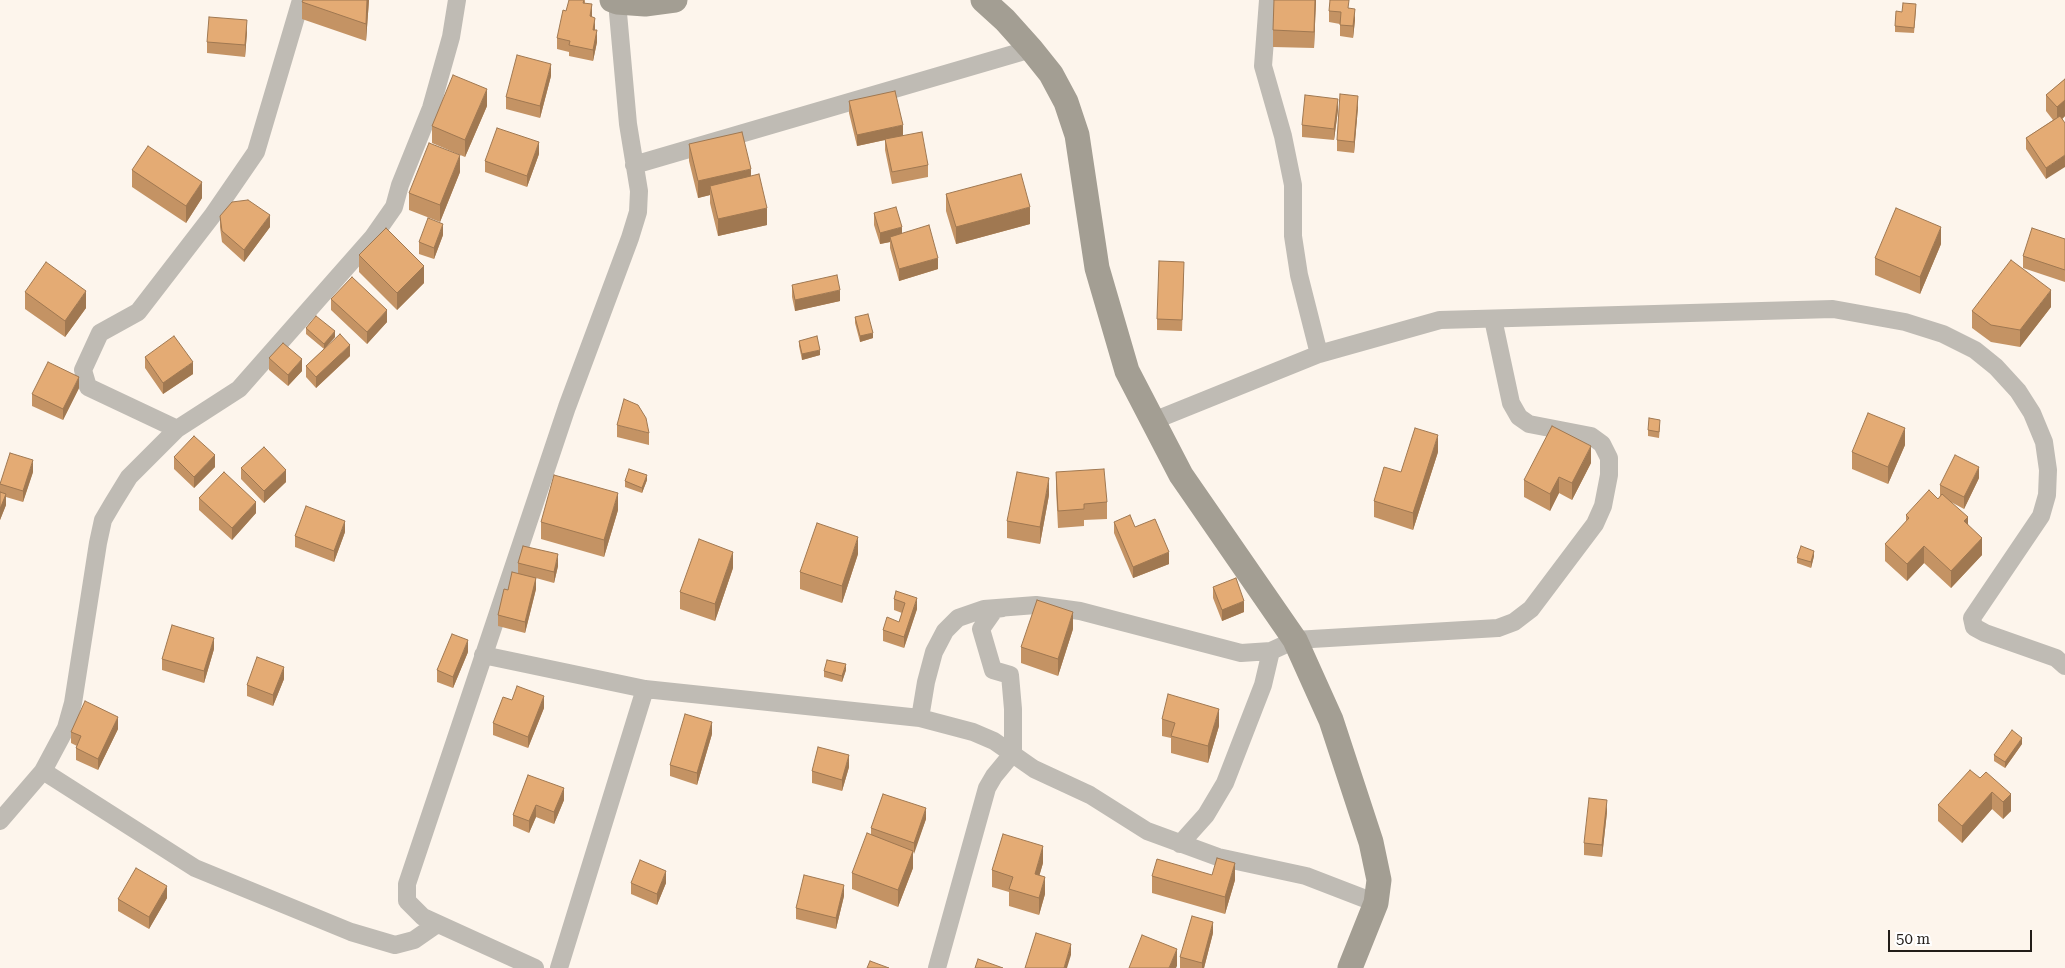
<!DOCTYPE html>
<style>
body{margin:0}
#map{position:relative;width:2065px;height:968px;overflow:hidden;background:#fdf5ec;font-family:"Roboto Serif",serif}
canvas{display:block}
.scale{position:absolute;left:1888px;top:930px;width:144px;height:22px;box-sizing:border-box;border:2px solid #221d18;border-top:0;padding-left:6px;font-size:15px;line-height:18px;white-space:nowrap;color:#221d18;-webkit-text-stroke:4px #fff;paint-order:stroke}
</style>
<div id="map">
<canvas width="2065" height="968"></canvas>
<div class="scale">50 m</div>
</div>
<script>
const ctx = document.querySelector('canvas').getContext('2d');
ctx.lineJoin = 'round';
function poly(rows) {
  const path = new Path2D();
  for (const r of rows) {
    path.moveTo(r[0], r[1]);
    for (let i = 2; i < r.length; i += 2) path.lineTo(r[i], r[i + 1]);
  }
  return path;
}
function trace(path, color, width, dash) {
  ctx.strokeStyle = color;
  ctx.lineWidth = width;
  ctx.lineCap = dash ? 'butt' : 'round';
  ctx.setLineDash(dash || []);
  ctx.stroke(path);
}
function fillPath(path, color) {
  ctx.fillStyle = color;
  ctx.fill(path, 'evenodd');
}
trace(poly([
 [1268,0,1263,66,1283,136,1293,185,1293,236,1299,275,1319,354],
 [634,165,1031,49],
 [1153,421,1319,354,1440,320,1833,309,1905,322,1943,334,1975,350,1996,367,2018,391,2032,413,2044,442,2048,470,2047,495,2041,516,1972,618,1974,627,1985,633,2056,658,2065,666],
 [177,429,88,387,83,370,100,333,138,312,212,216,256,152,301,0],
 [483,655,645,689,920,718,973,732,994,741,1034,769,1090,795,1147,831,1218,857,1306,876,1376,903],
 [920,718,926,682,934,652,945,631,958,618,984,609,1036,605,1080,611,1241,653,1271,651,1295,640,1498,628,1514,622,1531,609,1595,524,1603,506,1609,475,1609,458,1602,444,1591,436,1529,424,1519,417,1511,403,1493,319],
 [43,771,195,868,351,932,395,945,414,940,437,924],
 [0,821,43,771,66,728,73,703,98,543,103,520,113,503,129,477,177,429,239,389,373,237,394,207,400,185,431,108,451,37,457,0],
 [1180,844,1206,815,1225,783,1263,685,1271,651],
 [535,968,423,917,407,901,407,884,567,407,630,238,638,212,639,191,628,124,617,2],
 [559,968,645,689],
 [937,968,987,788,994,776,1013,753,1013,709,1010,675,993,670,981,629,995,609,1003,608]
]), '#bfbbb4', 18);
trace(poly([
 [612,0,617,2,645,4,675,0],
 [983,0,1005,20,1031,49,1051,74,1066,102,1077,135,1097,268,1127,371,1181,475,1295,640,1331,720,1371,842,1379,880,1376,903,1350,968]
]), '#a39e93', 25);
fillPath(poly([
 [369,0,366,41,302,19,302,2],
 [585,0,585,3,592,17,597,42,593,61,569,56,569,52,557,49,557,38,566,11],
 [1316,0,1314,48,1273,47,1273,30],
 [1349,8,1355,20,1353,38,1340,36,1340,24,1329,22,1329,11],
 [1916,10,1914,33,1895,32,1895,26,1902,12],
 [247,32,245,57,207,53,207,42],
 [551,76,540,118,506,109,506,97],
 [2065,79,2065,116,2062,119,2046,179,2026,149,2026,138,2053,120,2046,111,2046,95],
 [849,101,903,135,928,165,928,177,892,184,885,150,885,140,857,146,849,113],
 [487,106,465,157,432,143,432,126],
 [1358,107,1354,153,1337,151,1337,140],
 [1338,110,1334,140,1302,137,1302,125],
 [689,144,751,176,767,225,718,236,710,203,710,195,698,198,689,161],
 [539,154,527,187,485,172,485,161],
 [132,170,202,198,186,223,132,187],
 [460,172,440,222,409,210,409,193],
 [946,194,1030,224,956,244,946,211],
 [874,213,902,233,938,269,899,281,890,248,890,242,880,244,874,225],
 [220,216,270,227,244,262,222,242,220,227],
 [443,235,434,259,419,254,419,242],
 [2065,239,2065,282,2023,268,2023,256],
 [1941,244,1920,294,1875,275,1875,258],
 [359,255,424,283,397,310,359,272],
 [1184,273,1182,331,1157,330,1157,319],
 [792,285,840,301,795,311,792,297],
 [25,292,86,308,65,337,25,309],
 [331,299,387,322,367,344,331,310],
 [2051,307,2020,347,1991,342,1972,328,1972,311],
 [855,317,873,338,860,342,855,323],
 [306,328,335,337,325,348,350,356,316,388,306,377,306,366,324,349,306,334],
 [799,341,820,355,802,360,799,346],
 [145,357,193,374,163,394,145,368],
 [269,358,302,371,288,386,269,370],
 [79,388,63,420,32,406,32,394],
 [617,425,649,433,649,445,617,437],
 [1660,426,1659,438,1648,436,1648,430],
 [1905,445,1888,484,1852,469,1852,452],
 [1438,452,1413,530,1374,517,1374,501,1401,472],
 [174,457,215,467,194,488,174,469],
 [1591,463,1572,500,1559,493,1550,511,1524,497,1524,480],
 [241,468,286,482,264,503,241,479],
 [33,472,23,502,6,497,6,505,0,520,0,484],
 [1056,472,1107,502,1107,519,1084,520,1084,526,1058,528,1056,489],
 [1979,478,1964,509,1951,502,1968,524,1982,555,1951,588,1924,563,1907,581,1885,561,1885,544,1906,522,1906,515,1938,499,1940,496,1940,485],
 [647,480,642,493,625,487,625,481],
 [1049,495,1040,544,1007,538,1007,521],
 [199,498,256,513,232,540,199,510],
 [618,510,604,557,541,539,541,522],
 [1114,522,1135,527,1169,564,1133,578,1114,533],
 [345,532,334,562,295,547,295,536],
 [858,554,842,603,800,589,800,572],
 [1814,556,1811,568,1797,563,1797,558],
 [518,563,558,566,554,583,536,578,536,589,525,633,498,626,498,615,508,590,518,573],
 [733,568,715,621,680,609,680,592],
 [1213,587,1244,612,1222,621,1213,598],
 [896,591,917,609,904,648,883,641,883,630,899,622,902,613,894,610,894,599],
 [1073,629,1058,676,1021,663,1021,647],
 [214,649,204,683,162,670,162,659],
 [468,652,453,688,437,682,437,670],
 [846,670,842,682,824,677,824,671],
 [284,679,273,706,247,696,247,685],
 [512,700,544,708,528,748,493,735,493,723],
 [1162,719,1219,726,1208,763,1171,753,1171,738,1162,736],
 [118,729,98,770,76,760,76,748,77,746,71,743,71,732],
 [712,734,697,785,670,776,670,765],
 [2022,744,2005,768,1994,761,1994,755],
 [849,767,842,791,812,783,812,771],
 [1986,772,2011,811,2003,819,1992,809,1962,843,1938,821,1938,805,1980,778],
 [528,775,564,800,554,824,536,817,529,833,513,826,513,815],
 [1607,812,1602,857,1584,855,1584,843],
 [926,819,913,854,913,868,898,907,852,889,852,873,871,835,871,828],
 [1043,863,1039,876,1045,894,1039,915,1009,906,1009,892,992,887,992,870],
 [1212,875,1235,880,1225,914,1152,893,1152,876],
 [631,883,666,883,657,905,631,894],
 [844,896,836,929,796,919,796,908],
 [167,898,149,929,118,911,118,899],
 [1213,933,1204,968,1180,968,1180,957]
]), '#c49364');
fillPath(poly([
 [367,0,369,0,366,41,366,24],
 [1315,0,1316,0,1314,48,1314,32],
 [592,4,592,16,590,28,590,16],
 [1355,9,1355,20,1353,38,1353,26],
 [595,18,595,29,593,41,593,30],
 [247,20,247,32,245,57,245,45],
 [597,30,597,42,593,61,593,50],
 [551,64,551,76,540,118,540,106],
 [487,89,487,106,465,157,465,140],
 [1358,96,1358,107,1354,153,1354,142],
 [1338,99,1338,110,1334,140,1334,129],
 [2065,100,2065,116,2057,124,2057,107],
 [903,125,903,136,857,146,857,135],
 [539,142,539,154,527,187,527,176],
 [460,155,460,172,440,222,440,205],
 [2065,155,2065,167,2046,179,2046,168],
 [751,169,751,186,710,186,710,195,698,198,698,181],
 [202,182,202,198,186,223,186,206],
 [1030,207,1030,224,956,244,956,227],
 [767,208,767,225,718,236,718,219],
 [270,215,270,227,244,262,244,250],
 [443,224,443,235,434,259,434,248],
 [902,227,902,238,890,237,890,242,880,244,880,233],
 [1941,227,1941,244,1920,294,1920,277],
 [938,258,938,269,899,281,899,269],
 [424,266,424,283,397,310,397,293],
 [840,290,840,301,795,311,795,300],
 [2051,290,2051,307,2020,347,2020,330],
 [86,291,86,308,65,337,65,321],
 [387,310,387,322,367,344,367,332],
 [335,331,335,337,324,349,324,344],
 [873,333,873,338,860,342,860,336],
 [350,345,350,356,316,388,316,377],
 [820,350,820,355,802,360,802,354],
 [302,359,302,371,288,386,288,375],
 [193,362,193,374,163,394,163,383],
 [79,377,79,388,63,420,63,409],
 [1905,428,1905,445,1888,484,1888,467],
 [1438,435,1438,452,1413,530,1413,513],
 [1591,446,1591,463,1572,500,1572,483],
 [215,455,215,467,194,488,194,477],
 [33,460,33,472,23,502,23,491],
 [1979,467,1979,478,1964,509,1964,497],
 [286,470,286,482,264,503,264,491],
 [647,475,647,480,642,493,642,488],
 [1559,477,1559,493,1550,511,1550,494],
 [1049,478,1049,495,1040,544,1040,527],
 [618,493,618,510,604,557,604,540],
 [6,494,6,505,0,520,0,509],
 [256,502,256,513,232,540,232,528],
 [1968,517,1968,534,1964,521],
 [345,521,345,532,334,562,334,551],
 [858,537,858,554,842,603,842,586],
 [1982,538,1982,555,1951,588,1951,571],
 [1924,546,1924,563,1907,581,1907,564],
 [1814,551,1814,556,1811,568,1811,562],
 [733,552,733,568,715,621,715,604],
 [1169,552,1169,564,1133,578,1133,567],
 [558,554,558,566,554,583,554,572],
 [536,578,536,589,525,633,525,622],
 [917,598,917,609,904,648,904,637],
 [1244,601,1244,612,1222,621,1222,610],
 [1073,612,1073,629,1058,676,1058,659],
 [214,638,214,649,204,683,204,671],
 [468,640,468,652,453,688,453,677],
 [846,664,846,670,842,682,842,676],
 [284,667,284,679,273,706,273,695],
 [544,696,544,708,528,748,528,737],
 [1219,709,1219,726,1208,763,1208,746],
 [118,717,118,729,98,770,98,759],
 [712,722,712,734,697,785,697,773],
 [2022,738,2022,744,2005,768,2005,762],
 [849,755,849,767,842,791,842,780],
 [564,788,564,800,554,824,554,812],
 [1992,792,1992,809,1962,843,1962,826],
 [2011,794,2011,811,2003,819,2003,802],
 [1607,800,1607,812,1602,857,1602,845],
 [536,805,536,817,529,833,529,821],
 [926,808,926,819,914,854,914,843],
 [1043,846,1043,863,1035,891,1035,874],
 [913,851,913,868,898,907,898,890],
 [1235,863,1235,880,1225,914,1225,897],
 [666,871,666,883,657,905,657,894],
 [1045,877,1045,894,1039,915,1039,898],
 [844,885,844,896,836,929,836,918],
 [167,886,167,898,149,929,149,917],
 [1213,922,1213,933,1204,968,1202,968,1202,963],
 [1071,944,1071,955,1067,968,1064,968],
 [1177,949,1177,966,1176,968,1169,968]
]), '#a07851');
const building = poly([
 [303,0,367,0,366,24,302,2,303,0],
 [569,0,584,0,583,3,592,4,590,16,595,18,593,30,597,30,593,50,569,45,570,41,557,38,563,10,566,11,569,0],
 [1274,0,1315,0,1314,32,1273,30,1274,0],
 [1330,0,1349,0,1348,8,1355,9,1353,26,1340,25,1341,12,1329,11,1330,0],
 [1903,3,1916,4,1914,28,1895,26,1896,11,1902,12,1903,3],
 [209,17,247,20,245,45,207,42,209,17],
 [517,55,551,64,540,106,506,97,517,55],
 [453,75,487,89,465,140,432,126,453,75],
 [2065,79,2065,100,2057,107,2046,95,2065,79],
 [895,91,903,125,857,135,849,101,895,91],
 [1340,94,1358,96,1354,142,1337,140,1340,94],
 [1305,95,1338,99,1334,129,1302,125,1305,95],
 [2060,116,2065,123,2065,155,2046,168,2026,138,2060,116],
 [497,128,539,142,527,176,485,161,497,128],
 [742,132,751,169,698,181,689,144,742,132],
 [922,132,928,165,892,172,885,139,922,132],
 [429,143,460,155,440,205,409,193,429,143],
 [148,146,202,182,186,206,132,170,148,146],
 [759,174,767,208,718,219,710,186,759,174],
 [1021,174,1030,207,956,227,946,194,1021,174],
 [248,200,270,215,244,250,222,231,220,216,232,202,248,200],
 [896,207,902,227,880,233,874,213,896,207],
 [1896,208,1941,227,1920,277,1875,258,1896,208],
 [428,218,443,224,434,248,419,242,428,218],
 [929,225,938,258,899,269,890,237,929,225],
 [386,228,424,266,397,293,359,255,386,228],
 [2032,228,2065,239,2065,270,2023,256,2032,228],
 [2011,260,2051,290,2020,330,1991,325,1972,311,2011,260],
 [1159,261,1184,262,1182,320,1157,319,1159,261],
 [46,262,86,291,65,321,25,292,46,262],
 [837,275,840,290,795,300,792,285,837,275],
 [352,277,387,310,367,332,331,299,352,277],
 [868,314,873,333,860,336,855,317,868,314],
 [316,316,335,331,324,344,306,328,316,316],
 [340,334,350,345,316,377,306,366,340,334],
 [174,336,193,362,163,383,145,357,174,336],
 [817,336,820,350,802,354,799,341,817,336],
 [283,343,302,359,288,375,269,358,283,343],
 [48,362,79,377,63,409,32,394,48,362],
 [624,399,638,405,646,418,649,433,617,425,624,399],
 [1868,413,1905,428,1888,467,1852,452,1868,413],
 [1649,418,1660,420,1659,432,1648,430,1649,418],
 [1552,426,1591,446,1572,483,1559,477,1550,494,1524,480,1552,426],
 [1415,428,1438,435,1413,513,1374,501,1384,467,1401,472,1415,428],
 [194,436,215,455,194,477,174,457,194,436],
 [264,447,286,470,264,491,241,468,264,447],
 [10,453,33,460,23,491,0,484,10,453],
 [1955,455,1979,467,1964,497,1940,485,1955,455],
 [629,469,647,475,642,488,625,481,629,469],
 [1104,469,1107,502,1084,504,1084,509,1058,511,1056,472,1104,469],
 [224,472,256,502,232,528,199,498,224,472],
 [1017,472,1049,478,1040,527,1007,521,1017,472],
 [554,475,618,493,604,540,541,522,554,475],
 [1929,490,1938,499,1942,494,1968,517,1964,521,1982,538,1951,571,1924,546,1907,564,1885,544,1909,518,1906,515,1929,490],
 [0,492,6,494,0,509,0,492],
 [306,506,345,521,334,551,295,536,306,506],
 [1130,515,1135,527,1155,519,1169,552,1133,567,1114,522,1130,515],
 [817,523,858,537,842,586,800,572,817,523],
 [699,539,733,552,715,604,680,592,699,539],
 [523,546,558,554,554,572,518,563,523,546],
 [1801,546,1814,551,1811,562,1797,558,1801,546],
 [512,572,536,578,525,622,498,615,504,589,508,590,512,572],
 [1236,578,1244,601,1222,610,1213,587,1236,578],
 [896,591,917,598,904,637,883,630,887,617,899,622,905,603,894,599,896,591],
 [1037,600,1073,612,1058,659,1021,647,1037,600],
 [172,625,214,638,204,671,162,659,172,625],
 [452,634,468,640,453,677,437,670,452,634],
 [257,657,284,667,273,695,247,685,257,657],
 [827,660,846,664,842,676,824,671,827,660],
 [517,686,544,696,528,737,493,723,503,697,512,700,517,686],
 [1168,694,1219,709,1208,746,1171,736,1175,723,1162,719,1168,694],
 [85,701,118,717,98,759,76,748,81,736,71,732,85,701],
 [685,714,712,722,697,773,670,765,685,714],
 [2012,730,2022,738,2005,762,1994,755,2012,730],
 [818,747,849,755,842,780,812,771,818,747],
 [1970,770,1980,778,1986,772,2011,794,2003,802,1992,792,1962,826,1938,805,1970,770],
 [528,775,564,788,554,812,536,805,529,821,513,815,528,775],
 [883,794,926,808,914,843,871,828,883,794],
 [1589,798,1607,800,1602,845,1584,843,1589,798],
 [867,833,913,851,898,890,852,873,867,833],
 [1003,834,1043,846,1035,874,1045,877,1039,898,1009,889,1013,877,992,870,1003,834],
 [1217,858,1235,863,1225,897,1152,876,1157,859,1212,875,1217,858],
 [640,860,666,871,657,894,631,883,640,860],
 [136,868,167,886,149,917,118,899,136,868],
 [804,875,844,885,836,918,796,908,804,875],
 [1192,916,1213,922,1202,963,1180,957,1192,916],
 [1036,933,1071,944,1064,968,1025,968,1036,933],
 [1142,935,1177,949,1169,968,1129,968,1142,935],
 [978,959,1003,968,975,968,978,959],
 [870,961,889,968,867,968,870,961]
]);
fillPath(building, '#e4ab74');
trace(building, '#a07851', 1);
</script>
